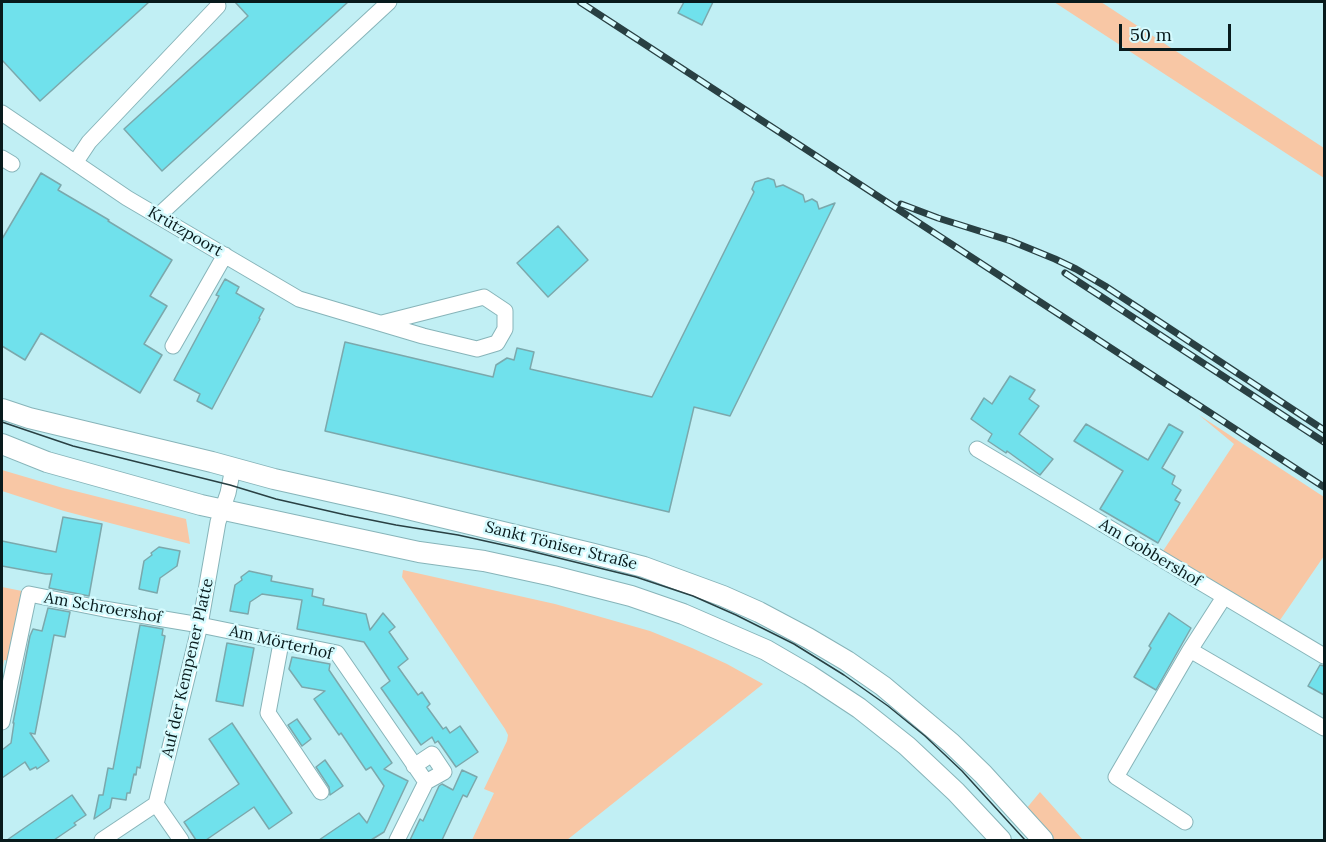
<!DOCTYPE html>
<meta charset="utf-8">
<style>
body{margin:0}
#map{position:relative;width:1326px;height:842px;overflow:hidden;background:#c1eff4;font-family:Lora,serif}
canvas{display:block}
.frame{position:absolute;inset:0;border:3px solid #081a1c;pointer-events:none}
.scale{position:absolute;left:1119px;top:24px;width:112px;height:27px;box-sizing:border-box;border:3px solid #081a1c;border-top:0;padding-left:8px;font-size:18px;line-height:21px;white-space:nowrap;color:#081a1c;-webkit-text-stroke:4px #d6fbfe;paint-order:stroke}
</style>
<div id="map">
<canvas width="1326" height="842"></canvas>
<div class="frame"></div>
<div class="scale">50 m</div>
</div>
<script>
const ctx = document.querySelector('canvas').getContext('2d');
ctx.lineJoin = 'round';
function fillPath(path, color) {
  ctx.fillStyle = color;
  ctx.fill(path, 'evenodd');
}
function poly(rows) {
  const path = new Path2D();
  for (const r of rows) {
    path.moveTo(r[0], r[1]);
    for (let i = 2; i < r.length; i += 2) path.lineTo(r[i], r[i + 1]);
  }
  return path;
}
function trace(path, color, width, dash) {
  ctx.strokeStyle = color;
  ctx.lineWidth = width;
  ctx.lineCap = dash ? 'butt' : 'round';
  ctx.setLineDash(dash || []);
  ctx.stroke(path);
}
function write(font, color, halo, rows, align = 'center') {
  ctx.font = font + ' Lora,serif';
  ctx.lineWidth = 5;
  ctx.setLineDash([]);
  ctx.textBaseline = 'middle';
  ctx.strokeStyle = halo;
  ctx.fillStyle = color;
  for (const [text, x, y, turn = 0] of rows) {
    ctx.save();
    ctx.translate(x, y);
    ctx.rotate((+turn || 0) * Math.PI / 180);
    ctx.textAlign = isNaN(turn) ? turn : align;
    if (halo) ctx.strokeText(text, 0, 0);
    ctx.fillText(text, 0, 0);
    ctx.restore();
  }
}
fillPath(poly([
 [1054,2,1101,2,1324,148,1324,178],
 [1199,415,1324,497,1324,556,1278,623,1161,554,1234,444],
 [2,470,63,488,186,519,190,544,64,511,2,491],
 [403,570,555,604,650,631,692,648,727,664,763,684,567,840,472,840,494,793,484,789,507,741,508,735,505,729,402,577],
 [2,587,22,591,9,661,4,660,2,675],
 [1040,792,1083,840,1054,840,1026,809]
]), '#f8c7a5');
const building = poly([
 [2,2,149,2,40,101,2,60,2,2],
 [235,2,348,2,162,171,124,129,248,16,235,2],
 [684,2,713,2,702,25,678,13,684,2],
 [41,173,61,185,58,190,109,220,108,221,172,260,150,296,167,306,144,344,162,355,140,393,41,333,25,360,2,346,2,239,41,173],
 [768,178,774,180,776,187,783,185,803,195,805,202,812,199,817,202,819,209,835,203,730,416,694,407,669,512,325,431,345,342,493,377,496,365,507,358,514,360,517,348,534,352,530,369,652,397,754,192,752,189,755,182,768,178],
 [558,226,588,260,548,297,517,263,558,226],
 [225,279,239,287,236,293,264,309,259,318,260,319,212,409,197,401,200,394,174,380,219,296,216,295,225,279],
 [1010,376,1035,390,1029,399,1039,406,1019,434,1053,459,1040,475,1007,451,1006,453,988,441,992,434,971,419,984,398,992,404,1010,376],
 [1086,424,1148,460,1169,424,1183,432,1162,468,1175,476,1172,484,1181,490,1175,500,1180,503,1158,543,1100,509,1123,471,1074,441,1086,424],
 [63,517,102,524,89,596,49,588,52,574,46,574,2,566,2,541,56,552,63,517],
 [159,547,180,551,177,566,160,578,157,593,139,589,144,561,152,555,151,553,159,547],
 [249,571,272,576,271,581,313,589,312,596,324,599,323,605,366,614,370,630,383,613,395,627,389,632,408,659,398,667,418,695,422,692,430,704,427,707,443,729,446,727,450,733,460,726,478,752,456,767,438,741,435,743,432,737,421,745,381,688,390,681,364,642,297,629,302,600,262,594,250,602,248,614,230,611,235,585,242,580,241,577,249,571],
 [48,608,70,612,65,637,54,635,35,734,30,733,49,761,37,769,36,767,30,770,25,762,2,778,2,750,11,743,14,723,13,723,30,636,33,629,42,631,48,608],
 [1169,613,1191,628,1156,690,1134,677,1151,648,1149,646,1169,613],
 [140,625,163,629,162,635,165,636,140,768,137,767,136,775,134,774,130,793,127,793,126,800,112,798,110,808,94,819,99,795,103,795,108,768,113,769,140,625],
 [227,643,254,648,243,706,216,701,227,643],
 [292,657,330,664,329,670,392,763,384,769,408,781,384,832,371,840,319,840,359,813,367,823,384,786,371,767,366,770,341,733,339,735,314,699,325,691,302,687,289,669,292,657],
 [1320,665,1324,666,1324,695,1308,686,1320,665],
 [297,719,311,739,302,746,288,725,297,719],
 [232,723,292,813,269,829,254,807,206,840,196,840,184,822,239,784,209,739,232,723],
 [325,760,343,786,330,795,329,787,316,767,325,760],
 [462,770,477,777,467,797,463,795,442,840,410,840,420,819,423,821,439,786,442,784,453,790,462,770],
 [72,795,86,815,74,823,76,825,54,840,7,840,72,795]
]);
fillPath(building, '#70e1ec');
trace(building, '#7ba8ac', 1.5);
const minor = poly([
 [2,113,127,198,299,299,423,336,477,349,497,343,505,329,505,311,484,297,382,323],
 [2,158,12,164],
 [75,163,89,142,218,6],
 [158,216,389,2],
 [173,346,225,255],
 [977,449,1324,656],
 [281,643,268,713,321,792],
 [1190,650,1324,728],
 [2,722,29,594,104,609,200,625,337,653,426,782,397,840],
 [414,766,432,754,444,772,426,782],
 [156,804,181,840],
 [1185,822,1116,777,1190,650,1224,597],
 [102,840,156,804,200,625,218,522,228,493,233,468]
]);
const major = poly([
 [2,409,29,418,212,462,274,479,395,506,590,553,644,567,723,596,759,612,808,638,847,661,883,686,951,743,983,774,1043,840],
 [2,444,47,462,201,505,419,552,484,561,553,576,631,596,683,614,766,650,809,675,859,708,907,746,956,792,1001,840]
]);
trace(minor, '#87b4b9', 17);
trace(major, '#87b4b9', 22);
trace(minor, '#fff', 15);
trace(major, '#fff', 20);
trace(poly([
 [2,422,73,446,230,485,276,499,346,515,396,525,458,535,526,550,636,577,693,596,736,615,794,644,844,675,888,706,925,736,962,771,1025,840]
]), '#294043', 1.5);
const rail = poly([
 [580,2,1324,487],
 [901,204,938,218,1011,241,1055,259,1076,269,1105,286,1324,430],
 [1065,273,1324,442]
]);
trace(rail, '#294043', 7);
trace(rail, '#d6fbfe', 4.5, [14]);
write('16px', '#081a1c', '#d6fbfe', [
 ["Krützpoort",185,232,30],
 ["Sankt Töniser Straße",561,546,14],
 ["Am Gobbershof",1150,553,31],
 ["Am Schroershof",103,608,10],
 ["Am Mörterhof",281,643,13],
 ["Auf der Kempener Platte",188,668,-77]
]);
</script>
